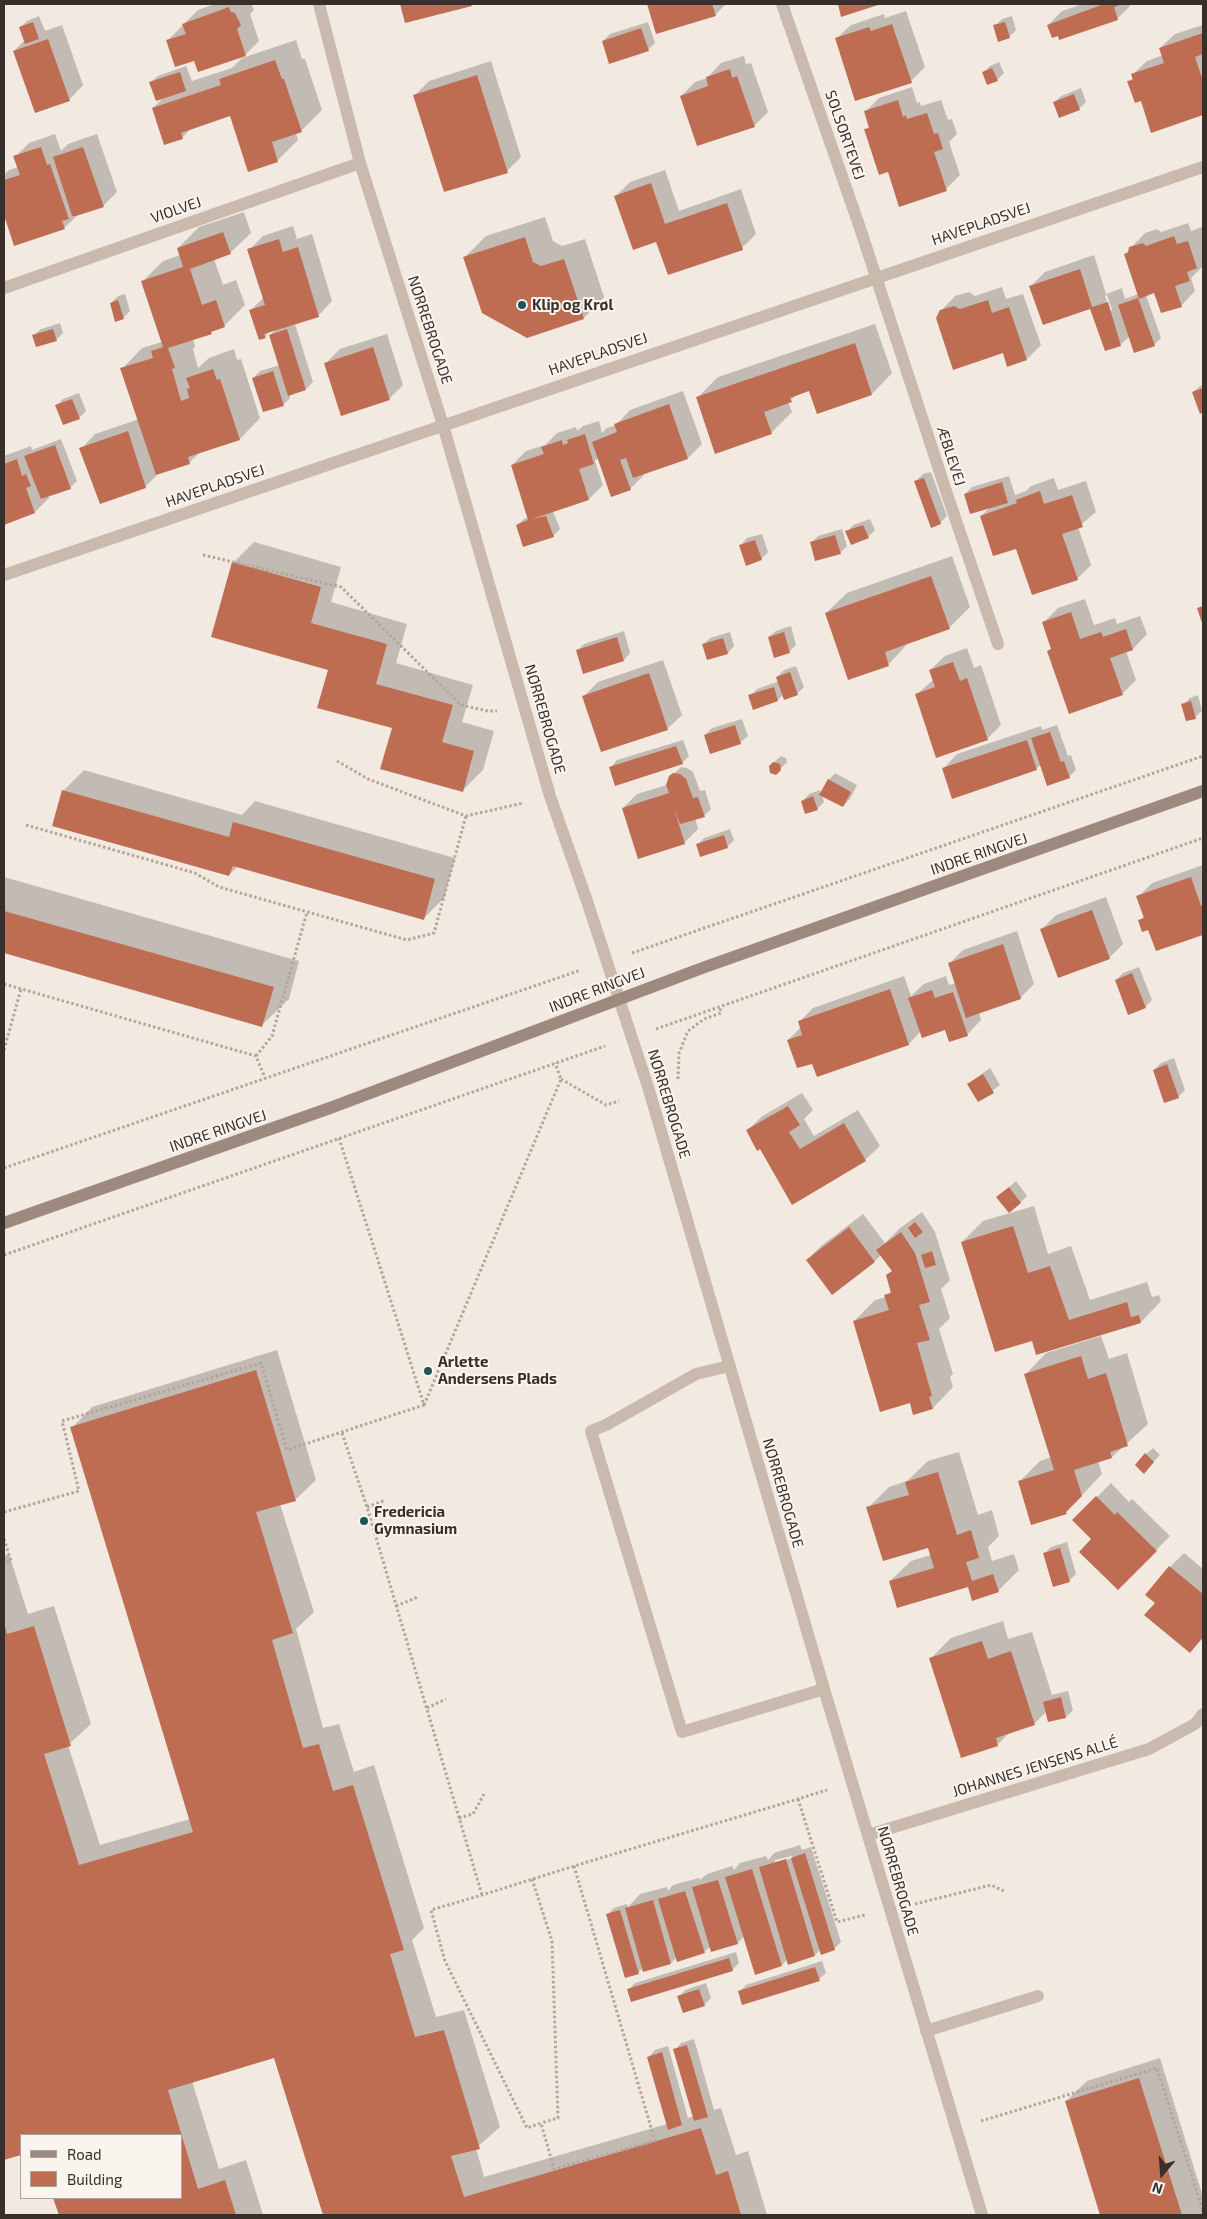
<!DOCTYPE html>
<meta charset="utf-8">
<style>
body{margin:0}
#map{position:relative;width:1207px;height:2219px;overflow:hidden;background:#f2eae1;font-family:"Exo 2",sans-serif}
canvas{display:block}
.frame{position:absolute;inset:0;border:5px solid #382f2b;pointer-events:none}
.legend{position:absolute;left:20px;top:2134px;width:162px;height:65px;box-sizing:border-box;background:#f9f4ed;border:1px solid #aca59f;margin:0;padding:6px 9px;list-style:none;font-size:15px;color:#382f2b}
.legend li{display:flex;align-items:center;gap:10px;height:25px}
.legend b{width:25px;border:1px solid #aca59f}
.north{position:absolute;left:1137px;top:2149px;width:50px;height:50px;-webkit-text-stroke:4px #f9f4ed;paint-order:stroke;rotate:198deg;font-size:14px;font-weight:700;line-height:20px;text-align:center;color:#382f2b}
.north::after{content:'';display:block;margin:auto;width:18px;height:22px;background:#382f2b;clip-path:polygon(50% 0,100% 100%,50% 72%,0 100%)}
</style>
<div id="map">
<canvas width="1207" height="2219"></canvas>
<div class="frame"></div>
<ul class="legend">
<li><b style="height:6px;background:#9d897e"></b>Road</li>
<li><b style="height:14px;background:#be6c52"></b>Building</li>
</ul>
<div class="north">N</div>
</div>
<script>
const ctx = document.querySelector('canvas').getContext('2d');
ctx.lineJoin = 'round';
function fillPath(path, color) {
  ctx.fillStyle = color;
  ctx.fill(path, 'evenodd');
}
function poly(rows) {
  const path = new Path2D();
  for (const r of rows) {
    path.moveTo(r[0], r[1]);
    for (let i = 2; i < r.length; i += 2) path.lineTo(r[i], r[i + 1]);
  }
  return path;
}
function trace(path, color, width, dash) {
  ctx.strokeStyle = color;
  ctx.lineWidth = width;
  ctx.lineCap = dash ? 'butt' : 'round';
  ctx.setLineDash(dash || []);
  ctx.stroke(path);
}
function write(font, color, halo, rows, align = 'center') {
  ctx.font = font + ' "Exo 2",sans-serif';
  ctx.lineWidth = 4;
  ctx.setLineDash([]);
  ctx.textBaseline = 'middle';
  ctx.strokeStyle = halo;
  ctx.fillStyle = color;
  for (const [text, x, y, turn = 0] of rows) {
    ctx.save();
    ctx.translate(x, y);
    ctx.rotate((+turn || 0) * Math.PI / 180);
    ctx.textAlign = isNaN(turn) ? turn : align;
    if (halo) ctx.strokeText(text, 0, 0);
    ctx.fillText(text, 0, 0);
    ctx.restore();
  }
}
fillPath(poly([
 [215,4,251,4,254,10,250,14,259,41,242,58,296,40,302,59,305,59,322,110,301,131,296,133,298,140,278,160,231,115,192,127,182,138,153,108,165,96,151,82,158,76,186,66,192,81,232,68,245,55,195,59,167,41,198,10],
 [402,4,472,4,406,22],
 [648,4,726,4,715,15,656,33],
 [1083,4,1131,4,1131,5,1117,19,1059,35,1048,25,1062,11],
 [906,11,925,67,911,81,836,39,851,25,884,14,885,18],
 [39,16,45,31,62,25,83,85,69,100,14,51,25,40,20,28,27,21],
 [1012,16,1016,30,1009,37,995,26,1002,19],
 [648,22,655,43,648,50,603,41,610,34],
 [1203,25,1203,114,1152,131,1141,99,1129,82,1133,77,1132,75,1147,61,1163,55,1160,48,1175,34],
 [744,56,746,64,751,63,768,112,754,126,681,96,695,82,707,78,721,63],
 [491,61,521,157,507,171,415,95,429,81],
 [999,62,1004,73,997,80,983,73,990,66],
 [912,87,917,103,920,102,921,106,941,100,948,120,952,119,957,134,949,142,960,175,946,189,889,171,866,130,870,126,865,112,879,98],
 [1081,88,1086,102,1079,109,1054,103,1061,96],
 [55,134,61,151,68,144,97,134,117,192,103,206,78,215,64,228,6,219,4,222,4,175,9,170,18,167,15,157,29,143],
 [665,170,679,211,741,189,756,234,742,248,657,240,616,196,630,182],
 [244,212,251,233,230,253,214,259,223,285,236,280,245,305,224,326,193,339,195,346,193,349,198,368,209,358,234,349,237,360,241,359,260,418,240,439,201,451,189,463,158,474,145,487,81,449,95,434,139,419,122,369,142,348,162,342,142,282,163,261,180,255,178,248,199,227],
 [545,217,553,241,562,246,585,239,604,297,584,318,465,257,486,236],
 [1188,223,1191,231,1202,227,1203,266,1191,278,1195,291,1181,306,1155,292,1146,295,1161,338,1154,345,1130,336,1120,345,1091,307,1031,286,1045,272,1094,255,1106,294,1122,288,1125,299,1138,294,1125,254,1145,233,1157,229,1161,232],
 [1107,295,1112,310,1110,311,1105,296],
 [293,226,297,239,312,234,332,301,318,316,295,324,313,382,306,389,289,394,290,398,283,405,253,378,260,371,280,365,270,335,276,329,270,331,265,337,251,310,264,297,249,250,263,236],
 [1002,287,1006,299,1023,294,1041,345,1027,359,1004,352,941,311,955,296,969,292,975,296],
 [125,294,130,311,123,318,111,303,118,296],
 [60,323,63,333,56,340,34,335,41,329],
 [875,324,892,373,872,394,817,412,810,390,799,393,788,402,792,412,771,433,697,398,718,377],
 [387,334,403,385,389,399,326,363,340,349],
 [1203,384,1203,411,1200,412,1193,392],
 [683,391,702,444,688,458,643,473,644,475,630,489,599,457,595,461,603,485,589,499,553,511,560,529,553,536,517,525,524,519,529,517,512,465,526,451,545,445,557,433,576,427,577,431,583,426,599,421,602,433,607,428,616,425,630,410],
 [79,393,86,411,79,418,56,406,63,399],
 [61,439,77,481,70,488,48,496,49,498,35,512,4,523,4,456,31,446,32,450],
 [931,472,947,516,940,523,916,481,923,474],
 [1009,476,1015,495,1026,491,1031,486,1054,478,1058,490,1086,481,1096,512,1078,527,1091,565,1077,579,1017,547,981,516,990,507,965,494,972,487],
 [870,519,875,530,868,537,847,532,853,525],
 [842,529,847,546,840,553,811,543,818,536],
 [762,534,768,552,761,559,741,545,747,538],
 [254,542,341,567,331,602,407,624,396,663,473,685,462,722,494,731,483,770,462,791,329,669,213,636,234,562],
 [952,556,970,607,949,628,909,642,889,664,826,613,847,593],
 [1085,599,1094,625,1115,618,1117,624,1140,616,1147,634,1133,649,1126,651,1136,680,1122,694,1049,651,1052,648,1044,622,1058,608],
 [791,626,796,645,789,652,769,637,776,631],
 [624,631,630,653,624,660,578,650,584,644],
 [730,632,734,646,728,653,708,658,703,645,710,638],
 [967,648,974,668,981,665,1001,725,987,739,916,695,934,679,930,670,945,656],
 [663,660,682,715,667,729,584,696,598,682],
 [796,666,804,687,797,694,784,694,778,700,750,696,757,689,779,681,777,677,784,670],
 [1198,695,1202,711,1195,717,1183,705,1190,698],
 [742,719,748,736,741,742,711,752,705,735,712,728],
 [1057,725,1068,756,1071,755,1076,770,1069,777,1041,764,1036,769,943,769,957,754,1041,726,1042,730],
 [683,740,689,756,682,763,611,767,617,760],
 [781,756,786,758,787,762,780,769,770,766],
 [681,767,687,768,693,772,700,791,705,790,711,809,704,816,695,818,698,829,684,843,623,808,637,794,667,785,670,777],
 [84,770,242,815,255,801,455,858,444,898,423,919,238,866,229,875,63,791],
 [835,773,857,785,850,799,843,806,822,795,824,802,817,809,803,801,809,794,820,790,821,794,829,780],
 [730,829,734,840,727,847,697,845,704,838],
 [1203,865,1203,933,1156,950,1149,928,1140,921,1144,916,1138,897,1152,883],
 [4,877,299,961,289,999,262,1025,4,952],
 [1106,897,1123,944,1109,958,1042,929,1056,915],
 [1017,931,1034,984,1020,998,979,1012,981,1020,967,1035,946,1029,921,1031,909,1044,817,1075,813,1062,788,1040,801,1027,799,1022,813,1008,904,976,911,996,924,984,946,976,949,985,956,983,949,964,963,950],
 [1139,967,1152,1000,1145,1007,1116,980,1123,973],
 [1174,1058,1185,1090,1178,1097,1154,1070,1161,1063],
 [990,1068,1000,1085,978,1101,968,1084],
 [802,1093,813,1110,804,1119,814,1136,858,1110,880,1146,865,1160,760,1148,747,1131,761,1117],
 [1016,1181,1027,1196,1020,1203,998,1197],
 [1034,1206,1048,1254,1071,1246,1090,1300,1147,1282,1152,1297,1159,1295,1161,1301,1141,1322,1033,1339,962,1242,983,1221],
 [922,1212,935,1232,950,1280,941,1289,950,1318,939,1329,953,1374,950,1377,953,1387,933,1408,910,1401,854,1321,875,1300,886,1297,892,1290,893,1270,881,1255,875,1261,807,1260,821,1246,863,1214,885,1243,899,1229],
 [1101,1336,1109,1359,1127,1353,1148,1424,1112,1457,1098,1461,1102,1474,1066,1512,1019,1482,1040,1461,1051,1457,1026,1374,1046,1353],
 [277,1350,316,1480,295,1500,280,1504,314,1612,296,1629,323,1728,339,1724,354,1772,374,1765,424,1928,412,1940,436,2017,464,2010,500,2127,476,2148,484,2177,667,2124,649,2057,655,2050,668,2046,688,2118,694,2116,675,2050,681,2043,694,2039,714,2110,721,2108,736,2155,748,2151,767,2215,325,2215,275,2056,192,2081,219,2169,246,2160,263,2215,60,2215,55,2198,181,2198,181,2135,21,2135,21,2153,4,2159,4,1556,9,1554,28,1614,54,1606,91,1724,68,1745,100,1845,190,1819,72,1428,92,1407],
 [1153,1448,1160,1455,1150,1466,1146,1454],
 [959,1452,978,1515,992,1510,999,1536,988,1547,992,1561,1014,1554,1019,1570,998,1591,969,1585,890,1581,911,1561,931,1555,929,1546,868,1508,889,1487,907,1481,928,1461],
 [1111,1483,1129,1502,1132,1499,1170,1536,1118,1589,1093,1539,1074,1520],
 [1067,1542,1076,1574,1069,1581,1045,1553,1051,1547],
 [1184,1553,1203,1569,1203,1638,1190,1652,1157,1602,1170,1567],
 [1003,1621,1008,1639,1032,1632,1052,1695,1068,1691,1073,1710,1066,1717,1046,1712,1034,1724,1011,1731,997,1745,930,1659,951,1638],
 [800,1845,802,1850,811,1847,841,1942,834,1949,821,1949,815,1955,789,1963,788,1959,782,1965,756,1974,744,1936,738,1943,711,1946,704,1952,677,1957,671,1963,643,1968,638,1973,607,1915,614,1908,627,1904,628,1907,640,1894,667,1887,668,1891,673,1885,699,1878,700,1880,707,1874,732,1866,734,1870,740,1863,766,1856,768,1860,774,1853],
 [792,1856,792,1858,775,1863,775,1860],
 [736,1952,739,1963,732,1970,629,1989,635,1983],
 [822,1961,826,1973,819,1979,739,1992,746,1985],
 [706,1983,711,1998,704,2005,679,1997,685,1990],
 [1160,2058,1203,2197,1203,2215,1102,2215,1066,2101,1087,2081]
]), '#0003');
fillPath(poly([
 [400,4,471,4,472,6,405,23],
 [647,4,712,4,716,16,656,34],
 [838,4,881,4,841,17],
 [1104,4,1122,4,1114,7,1118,20,1059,40,1058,36,1052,38,1047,25],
 [229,7,231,12,235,13,241,25,237,29,246,56,198,72,194,61,175,67,166,40,186,34,182,24],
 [33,22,39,39,25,44,19,27],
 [1005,22,1010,38,998,42,993,25],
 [892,24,912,83,855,101,835,38,869,27,871,31],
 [641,28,649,51,609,64,602,41],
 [1203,33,1203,54,1195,57,1203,81,1203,115,1151,133,1141,101,1135,103,1127,81,1133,80,1131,74,1164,63,1159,48],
 [48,39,70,101,35,113,13,51],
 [275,60,282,79,284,79,302,132,272,142,278,162,248,172,230,116,181,133,183,139,164,145,152,108,221,85,219,79],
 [992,68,998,81,987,85,982,72],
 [730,69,732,78,737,76,755,127,697,146,680,96,708,86,706,77],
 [180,72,186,91,156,101,149,82],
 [477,75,508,173,444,192,413,95],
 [1074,94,1080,110,1059,118,1053,102],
 [898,100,903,117,906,115,907,119,927,113,934,134,938,133,943,149,934,152,947,191,899,207,888,172,879,175,864,129,869,128,864,111],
 [41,147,47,165,50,164,69,219,62,221,65,229,14,246,4,215,4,180,20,175,13,156],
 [83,147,104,207,76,216,72,216,53,157],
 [651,183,665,224,727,203,743,250,668,275,656,242,633,250,614,196],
 [223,232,231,254,190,269,202,305,216,300,225,327,211,332,212,334,168,348,175,368,172,369,181,401,189,398,187,389,190,388,186,378,213,369,217,380,220,379,240,440,188,457,190,464,156,475,120,368,153,358,151,351,163,347,141,281,183,267,177,248],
 [1174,236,1177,244,1188,241,1197,268,1187,272,1190,281,1175,286,1182,307,1161,313,1154,293,1139,299,1124,254,1128,253,1129,247,1143,243,1146,246],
 [525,237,533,262,541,266,564,259,584,319,527,338,482,313,463,257],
 [279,239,283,252,298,247,319,317,264,334,266,338,259,340,249,310,265,305,247,249],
 [1080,269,1092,307,1108,302,1121,346,1105,351,1090,309,1043,325,1029,286],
 [1138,298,1155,346,1134,353,1118,305],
 [118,300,124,319,115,322,110,303],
 [988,300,992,313,1009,307,1027,360,1007,367,1003,353,953,370,936,318,940,310,954,306,960,309],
 [53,329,57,341,36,347,32,335],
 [287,329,306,390,288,396,269,335],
 [855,343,872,395,817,414,809,391,790,398,792,402,764,412,772,434,715,454,696,397],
 [373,347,390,400,341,416,324,363],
 [273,371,284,406,263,412,252,378],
 [1203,388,1203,412,1200,414,1192,392],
 [72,399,80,419,63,425,55,405],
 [669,404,688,459,633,478,626,458,620,460,631,490,611,497,592,442,617,432,614,424],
 [128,431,146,488,100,504,79,448],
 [585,434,594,464,579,469,589,500,532,519,546,516,554,537,523,547,516,525,528,520,511,465,544,454,541,447,562,440,563,445,568,443,567,440],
 [55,445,71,489,41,499,24,456],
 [17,459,22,476,26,474,31,486,26,488,35,513,4,525,4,464],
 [924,478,941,524,931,528,914,481],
 [1002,482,1008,503,970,514,964,494],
 [1040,491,1044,504,1072,495,1083,527,1062,534,1078,580,1032,595,1016,549,993,556,980,516,1017,503,1016,500],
 [863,525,869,538,851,545,845,531],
 [835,535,841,554,815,561,810,542],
 [755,540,762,560,746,566,739,545],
 [232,562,321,587,311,623,387,644,376,684,453,705,442,742,474,751,463,792,380,769,392,728,317,708,328,670,211,637],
 [931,576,950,629,885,652,889,666,848,680,825,613],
 [1203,606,1203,626,1197,608],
 [1071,612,1080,639,1101,632,1103,637,1126,629,1133,650,1110,658,1123,695,1069,714,1047,651,1051,649,1042,622],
 [784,632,790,653,774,658,768,637],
 [617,637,624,661,583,674,576,650],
 [723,638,728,654,707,660,702,644],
 [953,662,960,681,967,678,988,740,936,758,915,694,935,687,929,670],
 [790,672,798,695,784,700,776,677],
 [649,673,668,730,601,752,582,696],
 [774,687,778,701,753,710,748,695],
 [1191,701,1196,719,1186,721,1181,704],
 [735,725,741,744,710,754,704,735],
 [1050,732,1061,762,1064,761,1070,778,1047,786,1031,738],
 [1027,740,1037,770,952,799,942,768],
 [676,746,683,764,615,786,609,767],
 [773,762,780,764,781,770,776,775,770,773,769,766],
 [673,773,680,774,686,779,693,798,698,797,705,817,680,824,674,808,685,844,638,859,622,808,669,793,666,785,669,776],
 [828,779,851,792,843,807,819,795],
 [62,790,229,837,233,822,435,879,424,920,233,866,229,876,52,826],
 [813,796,818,810,805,814,801,801],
 [724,835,728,848,700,857,696,844],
 [1191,877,1201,906,1203,906,1203,935,1156,951,1148,930,1142,932,1138,920,1144,918,1136,896],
 [1092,910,1110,959,1058,978,1040,929],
 [4,911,274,987,262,1027,4,953],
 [1003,944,1021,999,966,1018,948,963],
 [1132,973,1146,1008,1128,1015,1115,980],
 [890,989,909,1045,817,1077,812,1064,797,1068,787,1040,802,1035,798,1021],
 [932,990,935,998,953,992,968,1036,949,1042,945,1030,922,1038,908,998],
 [1167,1064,1179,1098,1164,1103,1153,1070],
 [983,1074,994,1093,978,1102,967,1084],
 [788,1106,800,1125,789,1132,800,1149,844,1123,866,1161,792,1205,760,1149,757,1151,746,1130],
 [1009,1187,1021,1203,1009,1213,996,1197],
 [915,1222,923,1232,915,1238,908,1228],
 [1013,1226,1028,1273,1050,1266,1069,1320,1127,1302,1131,1317,1139,1315,1141,1323,1036,1355,1032,1341,995,1352,961,1242],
 [849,1227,875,1262,832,1295,806,1260],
 [901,1232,915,1253,930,1302,919,1305,930,1340,917,1343,932,1396,929,1397,933,1409,913,1415,910,1403,880,1412,853,1321,889,1310,884,1295,891,1293,886,1275,892,1271,876,1250],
 [932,1251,936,1265,925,1268,921,1255],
 [1081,1356,1088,1379,1106,1373,1128,1446,1110,1452,1112,1458,1074,1470,1082,1496,1066,1512,1067,1514,1031,1525,1018,1481,1054,1470,1024,1374],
 [256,1370,296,1501,256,1512,293,1633,272,1640,303,1748,319,1744,333,1791,353,1785,404,1950,390,1954,415,2037,444,2030,480,2149,451,2156,464,2197,701,2128,716,2175,728,2171,741,2215,323,2215,274,2058,168,2090,198,2189,225,2180,236,2215,59,2215,53,2198,181,2198,181,2135,21,2135,21,2155,4,2160,4,1623,7,1634,34,1626,71,1746,44,1754,79,1865,193,1832,70,1427],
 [1145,1453,1154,1462,1144,1474,1135,1465],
 [938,1472,957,1535,971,1530,979,1558,966,1562,972,1581,993,1574,999,1592,972,1601,968,1587,897,1608,889,1581,934,1568,928,1548,883,1561,866,1507,909,1495,905,1482],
 [1096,1496,1115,1515,1117,1512,1157,1551,1118,1590,1079,1552,1091,1539,1072,1520],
 [1060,1548,1070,1582,1053,1587,1043,1553],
 [1169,1566,1203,1594,1203,1637,1190,1653,1144,1615,1155,1603,1145,1595],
 [982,1641,988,1659,1011,1651,1035,1725,996,1738,998,1746,961,1758,929,1658],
 [1061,1697,1066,1718,1048,1722,1043,1702],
 [805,1853,835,1950,821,1955,791,1858],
 [786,1859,815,1956,788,1965,759,1867],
 [752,1869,782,1966,755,1975,725,1877],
 [718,1880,738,1944,711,1952,692,1887],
 [685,1891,705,1953,677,1962,658,1899],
 [653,1900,671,1964,643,1972,625,1908],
 [620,1910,639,1974,625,1978,606,1914],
 [729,1958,733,1971,631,2002,627,1989],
 [815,1967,820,1981,742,2005,738,1991],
 [699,1989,705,2006,683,2013,677,1996],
 [687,2045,708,2117,694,2121,673,2049],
 [662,2052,682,2125,668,2130,647,2057],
 [1139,2078,1182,2215,1100,2215,1065,2101]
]), '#be6c52');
trace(poly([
 [203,555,341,587,461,705,488,711,497,711],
 [337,761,368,779,466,816,523,803],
 [26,825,195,873,219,887,407,940,434,933,466,816],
 [632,953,1203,756],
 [4,984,256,1056,265,1078],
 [656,1029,1203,838],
 [4,1050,21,989],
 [256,1056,272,1036,307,912],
 [561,1079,606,1105,619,1101],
 [678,1079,679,1053,688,1031,704,1019,721,1013,720,1007],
 [4,1168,581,970],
 [4,1255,605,1046],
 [424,1405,561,1079,555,1063],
 [342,1433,367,1507,482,1895],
 [367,1507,386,1500],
 [4,1512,79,1491,62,1421,261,1363,287,1450,424,1405,339,1138],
 [4,1539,11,1561,4,1563],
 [396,1606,418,1597],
 [427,1708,446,1699],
 [798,1799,837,1922,865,1915],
 [459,1818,473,1814,484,1794],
 [574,1866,655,2141,554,2169,541,2123,527,2128,445,1961,431,1910,482,1895,574,1866,798,1799,827,1790],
 [532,1879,552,1941,558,2118,541,2123],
 [915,1904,991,1885,1006,1892],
 [981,2121,1157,2068,1203,2211]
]), '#b5a497', 3, [2.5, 2.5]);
trace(poly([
 [729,1366,696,1374,606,1425,591,1431,682,1732,824,1689],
 [926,2031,1038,1996]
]), '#c9baad', 12);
trace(poly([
 [319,4,360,163,443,425,550,796,587,901,649,1090,824,1689,982,2215],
 [782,4,860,228,947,494,998,644],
 [4,288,360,163],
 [4,575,1203,167],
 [868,1835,1149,1749,1195,1724,1203,1714]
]), '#c9baad', 12);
trace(poly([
 [4,1223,330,1108,705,967,1203,791]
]), '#9d897e', 12);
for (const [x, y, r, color] of [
 [522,305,5,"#235457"],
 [428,1371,5,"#235457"],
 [364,1521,5,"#235457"]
]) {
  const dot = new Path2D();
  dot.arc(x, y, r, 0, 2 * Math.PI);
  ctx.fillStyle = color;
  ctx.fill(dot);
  trace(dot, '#f9f4ed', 2);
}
write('15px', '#382f2b', '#f9f4ed', [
 ["SOLSORTEVEJ",845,135,71],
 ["VIOLVEJ",176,210,-19],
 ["HAVEPLADSVEJ",981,224,-19],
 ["NØRREBROGADE",430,330,72],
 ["HAVEPLADSVEJ",598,354,-19],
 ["ÆBLEVEJ",951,456,72],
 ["HAVEPLADSVEJ",215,486,-19],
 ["NØRREBROGADE",545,719,74],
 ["INDRE RINGVEJ",979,854,-19],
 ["INDRE RINGVEJ",597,990,-21],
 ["NØRREBROGADE",669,1104,73],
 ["INDRE RINGVEJ",218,1131,-19],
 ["NØRREBROGADE",783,1493,74],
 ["JOHANNES JENSENS ALLÉ",1035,1767,-17],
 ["NØRREBROGADE",898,1881,74]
]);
write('bold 15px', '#382f2b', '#f9f4ed', [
 ["Klip og Krøl",532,305],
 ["Arlette",438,1362],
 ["Andersens Plads",438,1379],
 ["Fredericia",374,1512],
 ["Gymnasium",374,1529]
], 'left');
</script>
